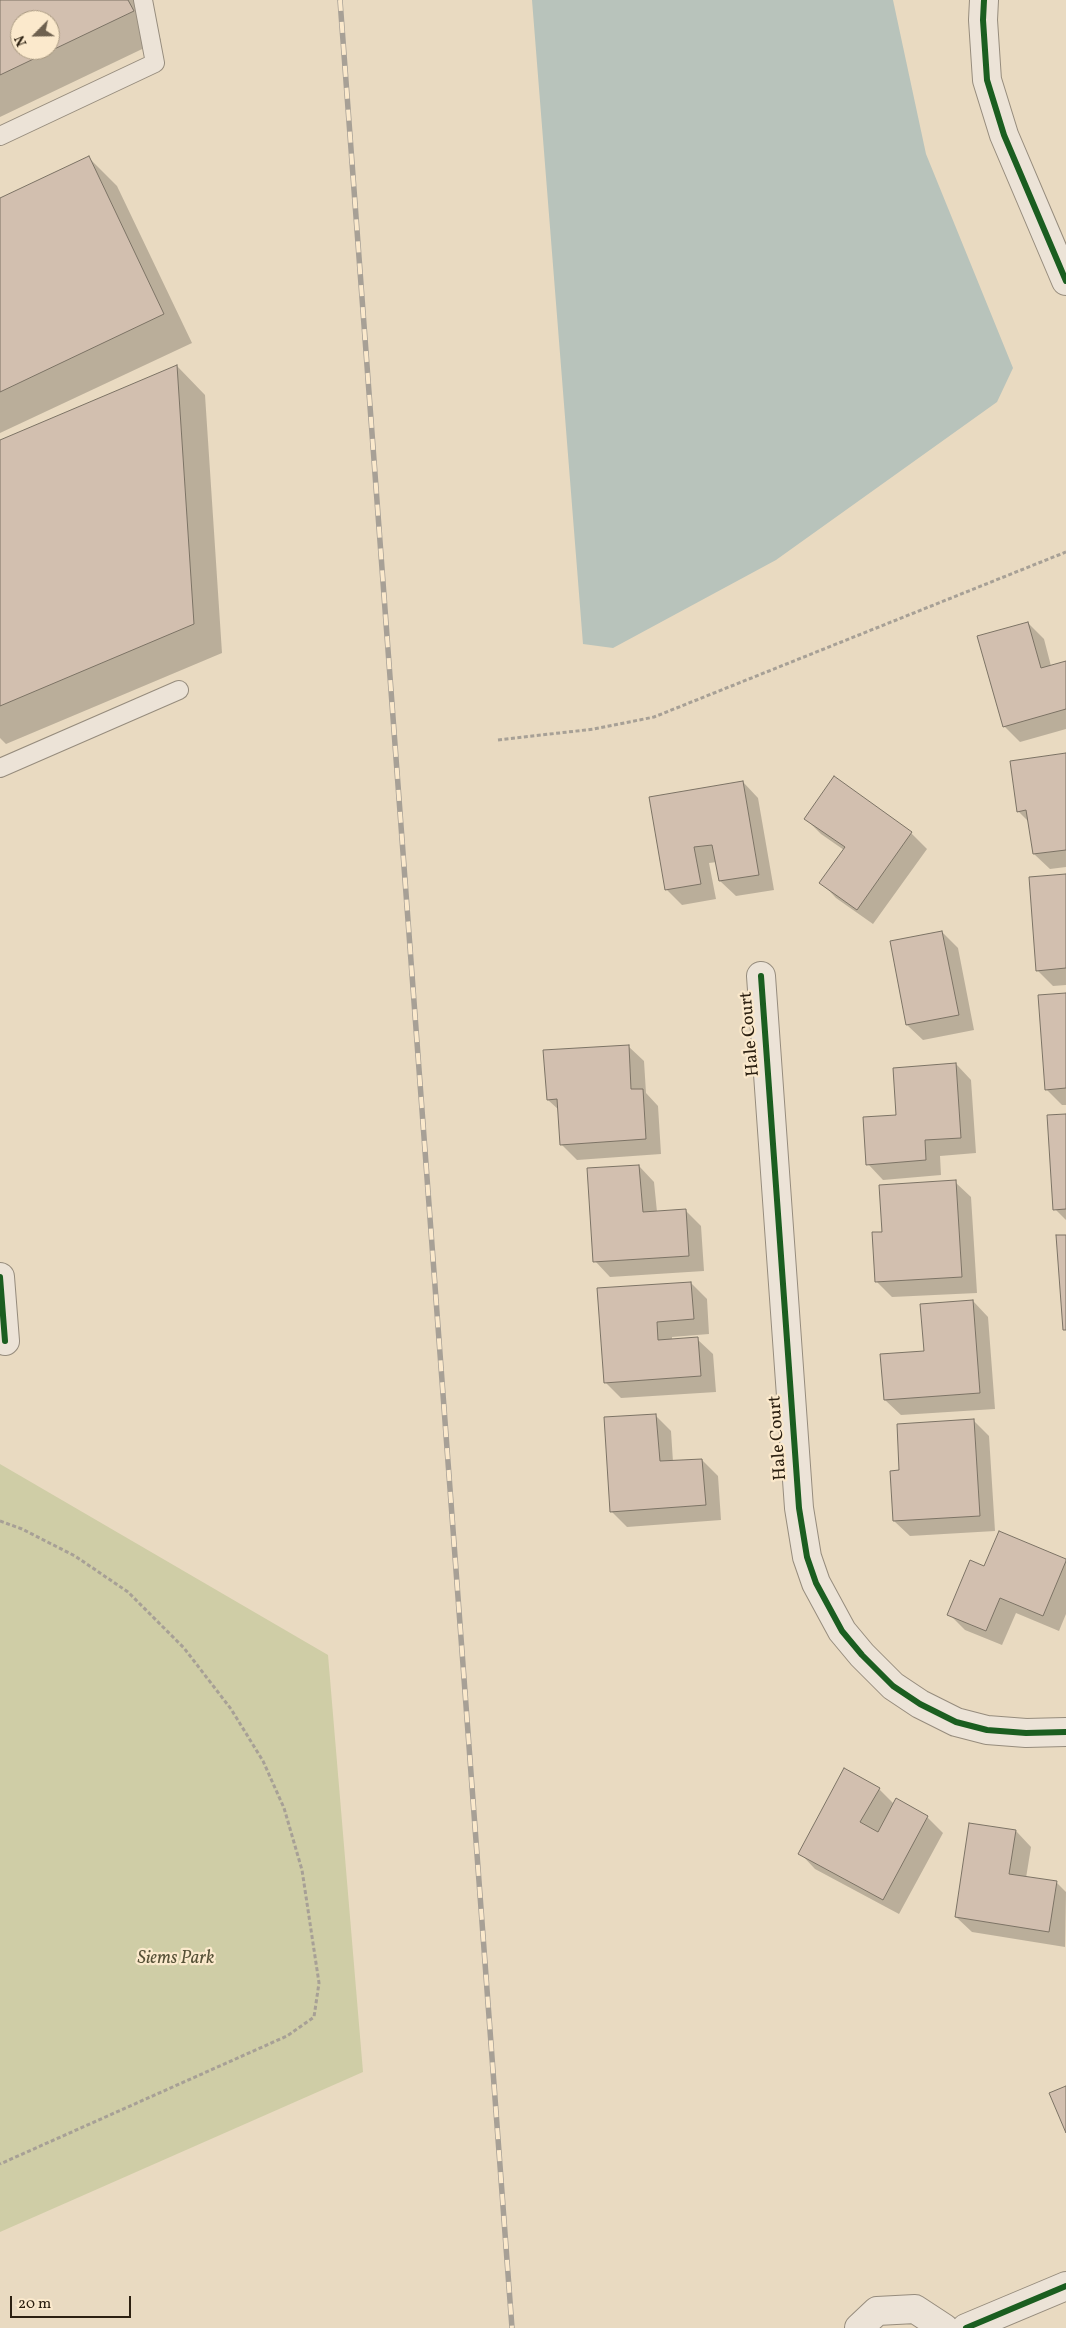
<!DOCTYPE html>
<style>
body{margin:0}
#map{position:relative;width:1066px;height:2328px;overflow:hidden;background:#e9dac1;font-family:Vollkorn,serif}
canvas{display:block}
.north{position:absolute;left:10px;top:10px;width:50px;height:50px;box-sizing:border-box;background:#fbe9cc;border:1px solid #a89981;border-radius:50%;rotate:247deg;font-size:14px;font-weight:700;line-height:20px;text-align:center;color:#2c2011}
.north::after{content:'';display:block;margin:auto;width:18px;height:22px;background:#6e614f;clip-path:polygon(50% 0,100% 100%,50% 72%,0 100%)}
.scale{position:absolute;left:10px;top:2296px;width:121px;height:22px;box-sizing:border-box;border:2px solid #2c2011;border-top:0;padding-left:6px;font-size:15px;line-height:18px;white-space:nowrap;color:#2c2011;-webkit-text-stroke:4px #fbe9cc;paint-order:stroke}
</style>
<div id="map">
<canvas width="1066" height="2328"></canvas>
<div class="north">N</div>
<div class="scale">20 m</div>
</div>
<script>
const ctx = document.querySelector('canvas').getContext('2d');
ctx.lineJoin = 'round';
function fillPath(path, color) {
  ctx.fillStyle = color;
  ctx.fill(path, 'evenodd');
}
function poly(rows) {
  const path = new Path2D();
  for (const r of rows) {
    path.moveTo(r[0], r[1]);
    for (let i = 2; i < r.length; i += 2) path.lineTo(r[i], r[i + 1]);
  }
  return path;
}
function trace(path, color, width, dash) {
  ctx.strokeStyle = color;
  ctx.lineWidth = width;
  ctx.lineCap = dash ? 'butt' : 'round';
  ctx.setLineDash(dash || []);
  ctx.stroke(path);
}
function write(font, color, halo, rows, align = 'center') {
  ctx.font = font + ' Vollkorn,serif';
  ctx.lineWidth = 4.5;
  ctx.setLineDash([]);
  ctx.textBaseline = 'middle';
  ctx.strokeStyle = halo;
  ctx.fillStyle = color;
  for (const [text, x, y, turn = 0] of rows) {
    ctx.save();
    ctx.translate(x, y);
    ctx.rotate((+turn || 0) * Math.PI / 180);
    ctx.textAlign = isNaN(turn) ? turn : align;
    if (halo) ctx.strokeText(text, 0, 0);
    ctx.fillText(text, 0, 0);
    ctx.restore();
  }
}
fillPath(poly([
 [0,1464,328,1655,363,2072,0,2232]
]), '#cfcda6');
fillPath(poly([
 [532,0,893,0,926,154,1013,368,997,402,776,560,613,648,583,644]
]), '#b8c3bb');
fillPath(poly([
 [0,0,142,0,161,40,0,117],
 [20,20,50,20,50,50,20,50],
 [89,158,117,186,192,343,0,433,0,200],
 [177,366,205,395,222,653,6,744,0,738,0,441],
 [1028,623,1044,639,1051,666,1066,662,1066,729,1020,742,1004,726],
 [1066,754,1066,867,1050,869,1034,854,1029,822,1018,811],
 [834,778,911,833,927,849,873,924,836,898,821,882,844,850,821,834,805,818],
 [743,782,758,798,774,890,736,896,720,881,717,862,709,863,716,899,682,905,666,889,650,798],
 [1066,875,1066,985,1053,986,1037,970],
 [942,932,958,948,974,1030,923,1040,907,1025],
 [1066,994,1066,1105,1062,1105,1046,1089],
 [628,1046,644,1061,646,1093,658,1106,661,1154,577,1160,561,1144,559,1110,548,1100],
 [956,1064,971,1080,976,1153,940,1156,941,1175,883,1180,868,1164,897,1116],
 [1066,1115,1066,1220,1055,1209],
 [639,1166,654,1182,657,1212,685,1210,701,1226,704,1271,610,1277,595,1261],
 [955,1182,971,1197,977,1293,892,1297,877,1282,883,1233],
 [691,1283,707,1299,709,1334,672,1337,672,1340,697,1339,713,1354,716,1392,621,1398,605,1382,599,1289],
 [973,1301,988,1317,995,1409,901,1415,885,1400,925,1352],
 [655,1415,671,1431,673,1462,702,1460,718,1476,721,1520,627,1527,611,1511],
 [973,1420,989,1436,995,1531,910,1536,894,1521,901,1471],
 [1066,1560,1066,1614,1059,1631,1016,1613,1002,1645,965,1630,949,1614,985,1568],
 [879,1789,894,1804,927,1817,943,1833,899,1914,815,1869,800,1853],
 [1016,1831,1031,1847,1026,1878,1056,1882,1066,1892,1065,1947,972,1932,956,1917]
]), '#0003');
const building = poly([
 [0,0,128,0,134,11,0,75,0,0],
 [20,20,50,20,50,50,20,50,20,20],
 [89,156,164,314,0,392,0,198,89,156],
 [177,365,194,624,0,706,0,440,177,365],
 [1028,622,1041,668,1066,661,1066,709,1003,727,977,636,1028,622],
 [1066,753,1066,850,1033,854,1026,810,1017,812,1010,761,1066,753],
 [834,776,912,832,857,910,819,883,845,847,804,819,834,776],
 [743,781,759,875,719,881,712,845,694,847,701,884,665,890,649,797,743,781],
 [1066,874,1066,968,1036,971,1029,877,1066,874],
 [942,931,959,1015,906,1025,890,941,942,931],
 [1066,993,1066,1088,1045,1090,1038,995,1066,993],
 [629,1045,631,1089,643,1089,646,1139,560,1145,557,1099,547,1100,543,1050,629,1045],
 [956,1063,961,1138,925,1140,926,1160,866,1165,863,1117,896,1115,893,1068,956,1063],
 [1066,1114,1066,1209,1053,1210,1047,1115,1066,1114],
 [639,1165,643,1212,686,1209,689,1256,593,1262,587,1168,639,1165],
 [956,1180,962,1277,875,1282,872,1232,882,1232,879,1185,956,1180],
 [1056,1235,1066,1235,1066,1330,1063,1330,1056,1235],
 [691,1282,694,1319,657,1322,658,1340,698,1337,701,1376,604,1383,597,1288,691,1282],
 [973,1300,980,1393,884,1400,880,1354,924,1351,920,1304,973,1300],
 [656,1414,660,1461,702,1459,706,1505,610,1512,604,1417,656,1414],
 [974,1419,980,1516,893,1521,890,1471,899,1470,897,1424,974,1419],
 [999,1531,1066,1559,1066,1561,1043,1616,1000,1598,986,1631,947,1615,970,1560,984,1566,999,1531],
 [844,1768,880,1788,860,1822,878,1832,896,1798,928,1816,883,1900,798,1854,844,1768],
 [969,1823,1016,1830,1009,1874,1057,1881,1049,1932,955,1917,969,1823],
 [1066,2086,1066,2133,1049,2093,1066,2086]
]);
fillPath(building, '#d2bfaf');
trace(building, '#7c7365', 1);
const lane = poly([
 [0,136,155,63,143,0],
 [0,768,179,690]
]);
const street = poly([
 [984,0,983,20,987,80,1004,135,1066,281],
 [761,976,799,1508,807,1557,816,1583,842,1631,862,1655,893,1686,920,1704,956,1722,987,1730,1026,1733,1066,1732],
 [0,1277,5,1341],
 [859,2328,877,2311,915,2309,944,2328],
 [966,2328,1066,2286]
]);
trace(lane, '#968c7d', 20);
trace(street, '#968c7d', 30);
trace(poly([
 [498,740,594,729,654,717,1066,552],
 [0,1521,22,1529,75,1556,128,1592,184,1648,231,1709,263,1761,284,1808,302,1870,319,1983,314,2017,287,2036,0,2164]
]), '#a7a096', 3, [4, 2.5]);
trace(lane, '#ece3d7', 18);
trace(street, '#ece3d7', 28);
const rail = poly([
 [340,0,512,2328]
]);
trace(rail, '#a7a096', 5.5);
trace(rail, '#fbe9cc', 4, [11]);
trace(poly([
 [984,0,983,20,987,80,1004,135,1066,281],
 [761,976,799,1508,807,1557,816,1583,842,1631,862,1655,893,1686,920,1704,956,1722,987,1730,1026,1733,1066,1732],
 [0,1277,5,1341],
 [966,2328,1066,2286]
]), '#1b5e20', 6);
write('18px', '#2c2011', '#fbe9cc', [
 ["Hale Court",751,1034,-95],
 ["Hale Court",779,1438,-94]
]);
write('italic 18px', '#565137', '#fbe9cc', [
 ["Siems Park",176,1960]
]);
</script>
